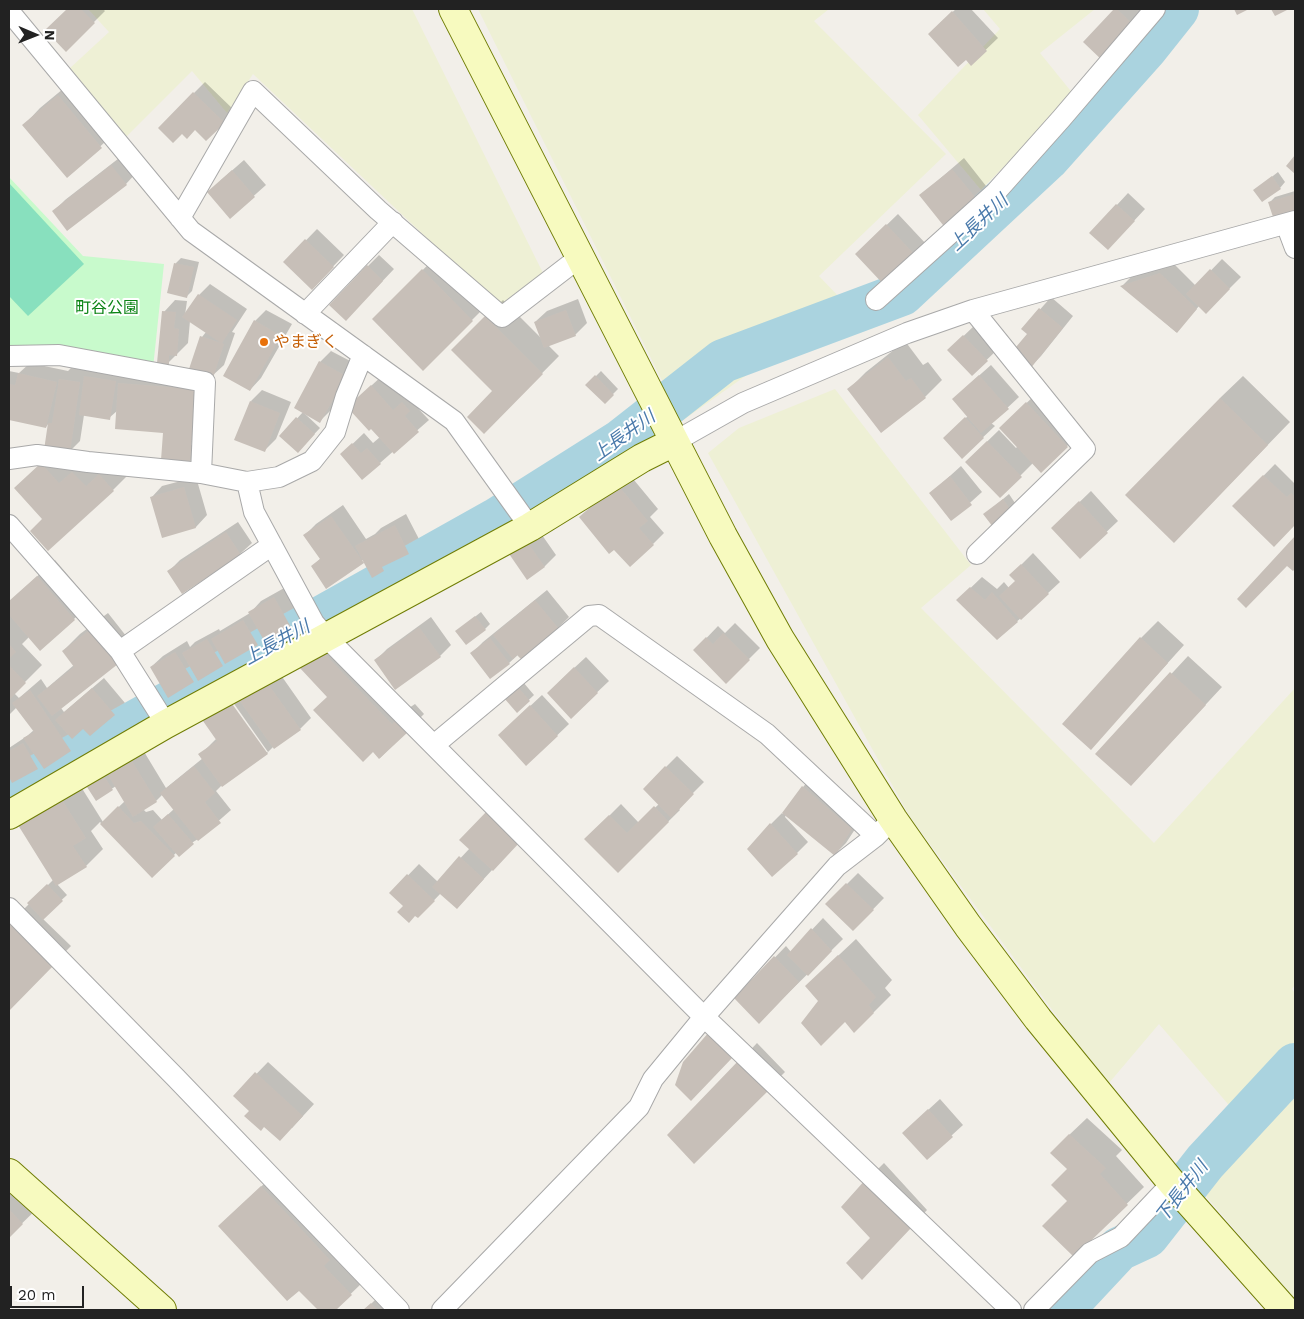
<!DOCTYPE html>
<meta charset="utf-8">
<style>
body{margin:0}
#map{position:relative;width:1304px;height:1319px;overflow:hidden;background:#f2efe9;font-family:"Work Sans",sans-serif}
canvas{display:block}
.frame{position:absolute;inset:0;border:10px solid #222;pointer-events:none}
.north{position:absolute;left:10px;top:10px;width:50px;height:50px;-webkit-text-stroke:4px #fff;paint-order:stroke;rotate:91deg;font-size:14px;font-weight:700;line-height:20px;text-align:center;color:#222}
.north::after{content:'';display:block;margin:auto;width:18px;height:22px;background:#222;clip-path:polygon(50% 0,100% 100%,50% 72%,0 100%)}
.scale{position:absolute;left:10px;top:1286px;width:74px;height:22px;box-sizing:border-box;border:2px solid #222;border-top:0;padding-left:6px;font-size:15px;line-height:18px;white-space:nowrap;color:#222;-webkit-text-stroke:4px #fff;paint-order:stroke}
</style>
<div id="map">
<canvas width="1304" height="1319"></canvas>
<div class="frame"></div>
<div class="north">N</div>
<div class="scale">20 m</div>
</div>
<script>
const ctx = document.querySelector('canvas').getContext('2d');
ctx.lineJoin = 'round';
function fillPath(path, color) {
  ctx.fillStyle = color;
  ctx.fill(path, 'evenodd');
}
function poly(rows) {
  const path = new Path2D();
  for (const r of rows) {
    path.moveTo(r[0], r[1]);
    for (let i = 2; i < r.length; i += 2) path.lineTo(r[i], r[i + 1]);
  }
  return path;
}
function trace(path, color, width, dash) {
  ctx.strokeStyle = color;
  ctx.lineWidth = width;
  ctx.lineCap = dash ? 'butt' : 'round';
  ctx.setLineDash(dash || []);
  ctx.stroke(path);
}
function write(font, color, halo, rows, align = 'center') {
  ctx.font = font + ' "Work Sans","Noto Sans JP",sans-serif';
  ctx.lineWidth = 4;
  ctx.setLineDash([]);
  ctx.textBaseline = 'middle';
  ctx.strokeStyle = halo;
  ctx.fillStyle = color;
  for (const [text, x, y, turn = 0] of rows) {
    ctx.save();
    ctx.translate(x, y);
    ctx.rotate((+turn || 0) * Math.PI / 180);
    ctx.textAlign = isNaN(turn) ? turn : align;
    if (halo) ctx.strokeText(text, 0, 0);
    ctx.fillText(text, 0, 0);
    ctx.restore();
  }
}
fillPath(poly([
 [88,9,412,9,543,273,499,306,253,74,227,113,192,71,125,138,69,69,109,32],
 [478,9,829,9,814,21,946,154,819,276,865,324,751,372,682,421],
 [983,9,1095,9,1040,53,1074,95,981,190,918,115,1000,29],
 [835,389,971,565,921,608,1154,843,1295,688,1295,985,1292,989,1295,993,1295,1054,1234,1111,1159,1024,1109,1083,1081,1049,910,817,708,453,739,428],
 [1292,1088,1295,1090,1295,1299,1198,1187]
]), '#eef0d5');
fillPath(poly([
 [9,177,83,256,164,264,153,368,9,348]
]), '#c8facc');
fillPath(poly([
 [9,183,84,264,28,316,9,296]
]), '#88e0be');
fillPath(poly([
 [68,9,103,9,105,11,66,50,47,30],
 [956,9,971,9,998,38,971,64,940,23],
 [1116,9,1140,9,1146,15,1104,60,1085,42],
 [75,79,118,130,67,177,24,125,40,108],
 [205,82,235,111,206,139,196,129,182,132,159,128],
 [123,155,137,172,126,184,54,211,65,200],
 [964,158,990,191,979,202,921,195],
 [244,160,266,185,230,217,220,181],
 [1278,172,1285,182,1280,188,1255,190],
 [1295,191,1295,209,1274,216,1270,202,1275,197],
 [1128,193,1145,209,1119,237,1091,233],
 [898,214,927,245,916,256,868,243],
 [317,229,344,255,323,277,285,262],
 [440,253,489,303,423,369,373,319],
 [379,255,394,269,357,308,368,266],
 [181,258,199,262,192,291,187,296,169,292,176,263],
 [1222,259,1241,277,1206,312,1200,305,1176,332,1122,286,1133,275,1172,262,1196,286],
 [210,284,247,309,232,332,235,333,224,365,212,376,207,444,190,461,164,431,117,411,109,418,84,415,80,441,69,452,130,473,113,490,44,518,16,488,56,450,49,423,46,427,9,418,9,371,19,373,30,363,68,371,71,368,91,371,97,366,126,370,125,378,137,367,195,371,202,337,206,332,190,321,188,343,168,363,164,312,175,300,187,301,185,315,199,295],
 [198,383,193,445,191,445],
 [1051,297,1073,316,1041,356,1030,367,1028,334,1023,329],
 [578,299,587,323,575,335,548,345,559,356,484,432,494,391,453,350,503,300,541,338,535,322,547,311],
 [266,310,292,324,261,378,250,390,255,321],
 [975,325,998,349,972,374,949,350],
 [905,341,923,365,928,362,942,380,925,397,882,431,849,389,866,372],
 [331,351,356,364,331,410,320,421,320,362],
 [991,365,1019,397,991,423,995,426,962,457,944,438,968,416,965,388],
 [601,371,618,389,605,402,587,385],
 [383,375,405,399,414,391,415,405,429,420,380,463,342,454,364,433,373,443,380,437,360,396],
 [1243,376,1290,422,1196,519,1220,398],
 [262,390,291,402,276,439,264,451,251,401],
 [1038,392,1079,435,1067,446,1033,463,1000,496,966,462,999,430,1016,448,1018,446,1012,417],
 [303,412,320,428,303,446,281,436],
 [1275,464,1295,484,1295,523,1274,545,1234,506],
 [961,466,982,492,952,519,931,493],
 [629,474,658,509,650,517,664,533,653,544,580,517],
 [196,477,207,515,196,527,163,536,151,498,162,486],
 [1091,491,1118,521,1080,557,1064,517],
 [1009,494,1017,506,993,525,985,514],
 [343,505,366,539,375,534,381,528,406,514,420,541,408,553,388,563,389,565,383,570,364,560,313,566,321,558,305,535,316,524],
 [238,522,252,543,240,554,169,571,180,560],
 [535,525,556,555,545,566,528,578,506,549],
 [1033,553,1060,582,1021,618,997,638,958,600,982,577,997,589,1004,582,1009,588,1017,580,1011,575],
 [55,560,91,602,74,619,29,637,22,644,42,665,14,693,19,698,41,679,47,688,74,665,63,651,80,634,108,613,134,646,61,708,64,712,104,678,125,703,114,714,83,728,78,733,82,739,71,750,44,768,41,763,37,768,13,782,9,775,9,748,27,736,34,730,17,707,9,715,9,602],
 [286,587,302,617,291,628,264,637,257,644,222,665,197,677,193,681,151,667,163,656,187,641,190,647,195,642,219,629,220,631,250,613,261,601],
 [547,590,569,617,558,628,519,654,509,663,472,653,483,642],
 [481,612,490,624,485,629,457,631],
 [431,617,451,645,440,656,376,660,387,649],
 [1158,621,1184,645,1091,748,1141,638],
 [735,623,760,648,726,682,695,650,718,626,725,633],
 [337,632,409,708,415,704,424,714,380,758,328,696,301,667],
 [1188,656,1222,687,1131,785,1097,754],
 [586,657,609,681,571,717,559,682],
 [278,671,311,718,300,729,274,747,274,746,267,753,221,786,216,791,231,810,198,839,177,852,152,876,100,822,91,831,103,849,86,866,57,884,67,895,42,918,71,946,9,1009,9,924,53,880,19,825,78,782,103,822,125,801,116,786,96,799,89,787,110,772,111,774,121,764,143,750,166,788,203,758,200,755,217,738,204,721,221,704,265,752,268,752,230,698],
 [162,795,174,809,162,820,153,810,146,812,143,809,156,801],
 [523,682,534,695,517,711,506,698],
 [542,695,569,724,527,764,511,724],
 [677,756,704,782,678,808,680,810,618,871,586,839,621,804,639,823,659,804,644,789],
 [814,775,863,817,846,843,835,854,786,815,785,817,808,842,797,853,748,849,771,824,782,813,783,814,803,787],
 [470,848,493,869,457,908,441,893,418,917,391,893,419,864,438,882],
 [858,873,884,898,853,930,827,904],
 [823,918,843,939,759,1022,736,998,786,946,791,952],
 [856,939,892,980,885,988,891,995,874,1012,846,1020,820,1001,824,969],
 [757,1043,785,1072,695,1162,741,1060],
 [268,1062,314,1104,292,1128,251,1111,235,1096],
 [940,1099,963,1125,927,1158,915,1122],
 [1087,1118,1122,1150,1116,1156,1144,1187,1074,1255,1069,1201,1068,1136],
 [884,1163,927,1210,879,1261,872,1238,867,1180],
 [9,1164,45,1201,9,1236],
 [279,1170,346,1242,362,1283,334,1310,320,1310,301,1291,237,1209],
 [383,1292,401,1310,365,1310]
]), '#0003');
trace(poly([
 [9,793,496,520,621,441,723,361,902,294,1047,159,1146,48,1177,9],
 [1062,1310,1119,1249,1147,1236,1205,1162,1295,1065]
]), '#aad3df', 44);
fillPath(poly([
 [67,9,81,9,95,23,66,52,45,30],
 [1114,9,1117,9,1136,27,1104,62,1083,42],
 [1234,9,1249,9,1237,15],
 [1271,9,1289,9,1275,16],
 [952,11,987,51,971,66,966,60,958,67,928,34],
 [193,92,225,123,206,141,195,130,187,139,182,134,173,143,158,128],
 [58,95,102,148,67,178,22,125],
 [1295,155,1295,174,1286,166],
 [111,165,127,185,67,231,52,211],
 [952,169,980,203,947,230,919,195],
 [232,170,255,197,230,219,207,192],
 [1272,176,1281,189,1262,202,1253,190],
 [1295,194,1295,211,1273,217,1268,202],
 [1116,204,1135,221,1108,250,1089,233],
 [886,224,917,257,886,287,855,254],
 [305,239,334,267,312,290,283,262],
 [174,263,194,267,187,298,167,293],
 [367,265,383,281,346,321,329,305],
 [422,269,473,321,423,371,372,319],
 [1210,269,1230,289,1206,314,1186,294],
 [1160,273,1197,309,1177,333,1120,286],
 [198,294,237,320,222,343,224,344,213,378,189,369,200,336,221,343,182,317],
 [1039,308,1063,328,1030,369,1014,356,1019,350,1016,347,1027,334,1021,329],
 [566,310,576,336,544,348,534,322],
 [162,311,176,312,174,328,179,329,177,356,169,355,169,365,157,363],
 [485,316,543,374,484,434,467,417,492,391,451,350],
 [254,320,281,336,250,391,223,376],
 [963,335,988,361,972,376,947,350],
 [888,357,906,381,911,378,926,398,881,433,847,389],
 [319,361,346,376,320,423,294,408],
 [18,373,57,382,46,428,9,420,9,384,15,385],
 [595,375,614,395,605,404,585,385],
 [979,375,1009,409,981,433,952,399],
 [84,376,116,381,110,420,79,415],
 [59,379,80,382,70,453,44,450,48,423,52,423],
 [118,383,196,389,190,463,161,460,163,433,115,429],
 [371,385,393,410,402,402,410,411,405,416,419,432,394,454,371,429,369,431,347,407],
 [1220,398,1268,445,1174,543,1125,495],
 [250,401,280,413,265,452,234,440],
 [1026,402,1068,447,1041,473,999,428],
 [296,417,315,434,298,453,279,436],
 [965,417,984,438,962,459,943,438],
 [987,441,1022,477,1000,498,965,462],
 [352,443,361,453,367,448,381,464,362,480,340,454],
 [41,463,59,483,72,472,86,486,99,474,114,491,48,551,30,531,42,519,14,488],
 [1263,475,1287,497,1291,493,1295,497,1295,525,1274,547,1232,506],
 [950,476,972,505,951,521,929,493],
 [617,484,648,521,639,528,654,545,630,567,614,550,609,554,579,517],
 [184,487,196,528,162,538,150,497],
 [1003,499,1012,512,993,527,983,514],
 [1079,501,1108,533,1080,559,1051,528],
 [331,516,364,563,326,589,311,566,320,559,303,535],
 [395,525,409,554,382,567,384,571,372,578,355,546],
 [226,532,241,555,182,594,167,571],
 [523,536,545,567,527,580,505,548],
 [1295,536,1295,569,1293,571,1287,566,1246,608,1237,599],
 [1021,564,1049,594,1021,620,999,596,1015,581,1009,575],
 [37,576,75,620,40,651,9,615,9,601],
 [970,587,985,600,992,592,1018,622,997,640,956,600],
 [274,597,292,629,266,644,248,612],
 [535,600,559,629,522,660,517,655,513,659,493,635],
 [475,616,486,630,466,645,455,631],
 [243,620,258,645,225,664,211,639],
 [419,627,441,657,395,690,374,660],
 [91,629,118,664,52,716,37,696,74,667,62,651],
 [723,633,750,660,726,684,693,650,706,637,713,644],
 [1140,637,1168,663,1091,750,1062,724],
 [490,638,510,664,490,679,470,653],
 [207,639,223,666,198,681,182,653],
 [9,644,16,652,9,659],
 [319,648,392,724,397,719,408,732,379,759,373,752,363,762,313,710,327,697,299,667],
 [175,652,194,682,168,698,150,667],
 [9,665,26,683,9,700],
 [574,667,598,693,571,719,547,693],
 [1170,672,1206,705,1131,786,1095,754],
 [266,681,301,730,274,749,239,700],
 [517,686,530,701,517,713,504,698],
 [92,688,115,715,90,736,83,729,72,739,55,720],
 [30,690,71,751,44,769,23,738,34,732,12,703],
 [230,701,268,754,222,787,198,754,217,741,203,721],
 [530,705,558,736,526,766,498,735],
 [23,743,38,769,12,783,9,777,9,751],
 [132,761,157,802,133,817,108,775],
 [194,766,215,793,205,802,221,823,198,841,160,793],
 [665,766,694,794,671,818,643,789],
 [104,776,113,790,96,801,87,787],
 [802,786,852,829,835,856,782,813],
 [61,798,86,838,73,846,87,867,56,886,18,825],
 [118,806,134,823,141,821,175,856,152,878,100,824],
 [654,806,669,822,618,873,584,839,609,815,627,833],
 [487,811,520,842,493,871,459,840],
 [168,814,194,844,179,857,153,827],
 [770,823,798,854,772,877,747,849],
 [459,856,484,879,457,909,432,887],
 [407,874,435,901,418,918,415,916,409,923,397,912,403,906,389,893],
 [846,883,874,910,853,931,825,904],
 [47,884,63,901,43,920,27,903],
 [9,922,55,964,9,1011],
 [811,928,832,951,808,976,787,955],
 [838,955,876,997,869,1005,874,1013,854,1033,845,1022,821,1046,801,1023,818,1001,805,986],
 [774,956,799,982,759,1024,734,998],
 [709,1032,733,1057,691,1101,675,1085,683,1062],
 [740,1059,769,1090,694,1164,667,1135],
 [255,1072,303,1116,280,1141,264,1127,261,1131,244,1116,249,1111,233,1096],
 [928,1109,953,1137,927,1160,902,1133],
 [1069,1134,1106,1168,1100,1174,1128,1205,1074,1257,1042,1226,1067,1201,1051,1185,1067,1169,1050,1153],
 [866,1179,911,1228,862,1280,846,1263,870,1238,841,1207],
 [261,1186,330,1260,324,1266,352,1295,336,1310,318,1310,299,1291,287,1301,218,1226],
 [9,1209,23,1224,9,1238],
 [371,1303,378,1310,363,1310]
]), '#c7bfb8');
const street = poly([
 [11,9,9,11,191,231,454,421,530,527],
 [180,218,253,91,378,210,502,317,580,257],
 [1286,224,1295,248],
 [876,300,995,193,1061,119,1155,9],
 [973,310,1085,449,977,554],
 [305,314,393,222],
 [9,356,59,355,205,382,201,473,247,482,254,512,314,623,327,638,698,1011,1011,1310],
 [674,442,743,403,907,333,973,310,1295,221],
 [9,459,37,455,88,462,201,473],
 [247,482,279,477,312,461,335,432,346,396,363,355],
 [9,525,120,651,166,724],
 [120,651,272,545],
 [434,745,589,616,599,615,767,734,876,836],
 [9,908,176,1078,399,1310],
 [442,1310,639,1107,653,1079,704,1017,837,866,876,836,893,819],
 [1034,1310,1090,1253,1121,1237,1172,1183]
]);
const secondary = poly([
 [453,9,723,536,780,639,893,819,968,926,1038,1019,1172,1183,1285,1310],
 [9,815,166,724,530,527,642,458,674,442],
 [9,1173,162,1310]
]);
trace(street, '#a9a9a9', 22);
trace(secondary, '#707d05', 30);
trace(street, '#fff', 20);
trace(secondary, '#f7fabf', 28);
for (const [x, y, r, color] of [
 [264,342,5,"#e8710a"]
]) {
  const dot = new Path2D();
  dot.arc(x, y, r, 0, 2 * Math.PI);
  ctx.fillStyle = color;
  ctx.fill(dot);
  trace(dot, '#fff', 2);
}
write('16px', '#0c8416', '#fff', [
 ["町谷公園",107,308]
]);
write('16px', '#c56008', '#fff', [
 ["やまぎく",274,342]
], 'left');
write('italic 18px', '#4a7aab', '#fff', [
 ["上長井川",979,223,-43],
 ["上長井川",624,436,-36],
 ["上長井川",277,643,-29],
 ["下長井川",1182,1192,-52]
]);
</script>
